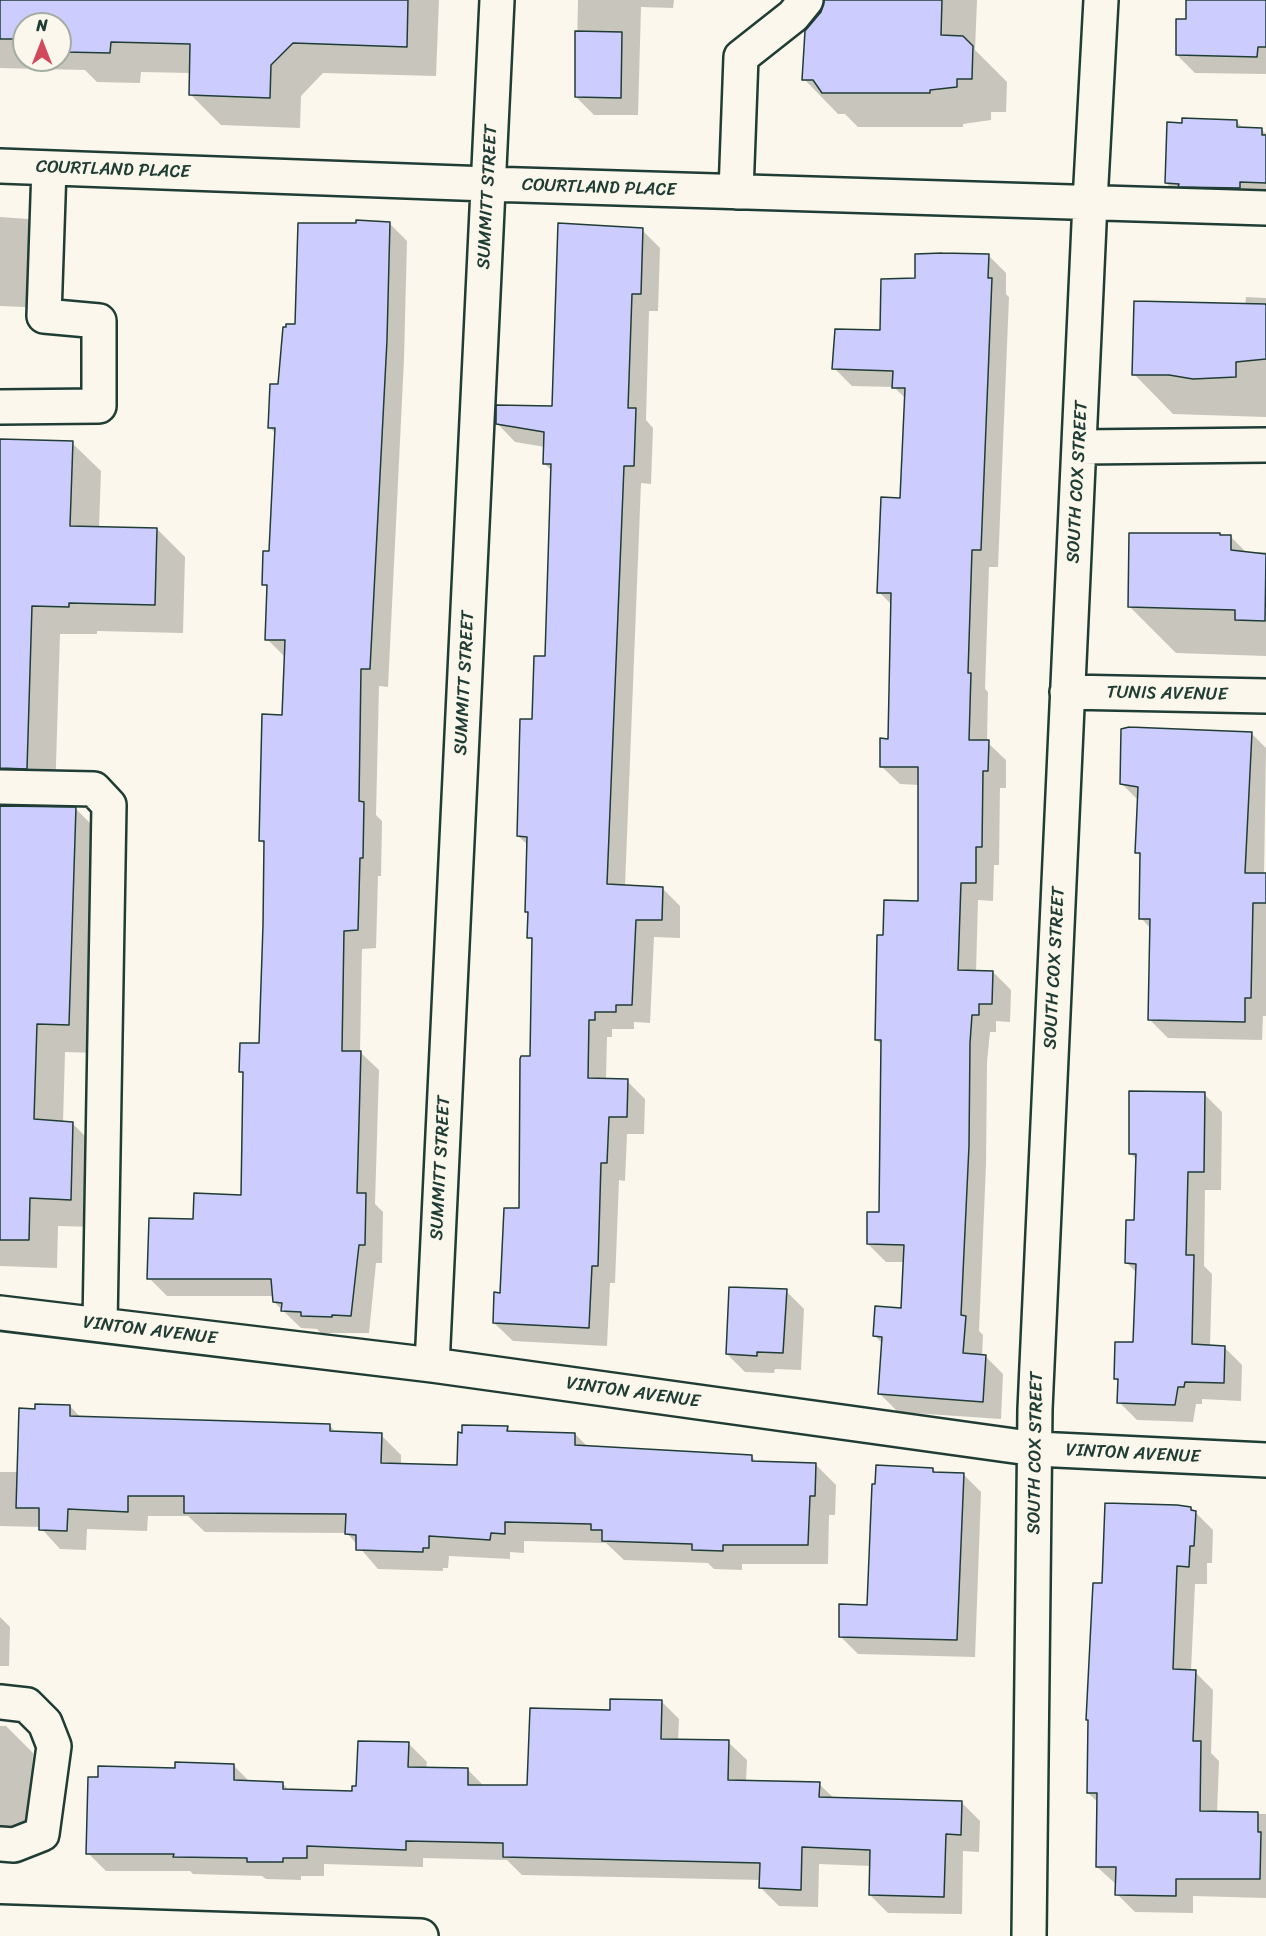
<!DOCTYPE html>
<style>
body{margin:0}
#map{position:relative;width:1266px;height:1936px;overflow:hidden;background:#fbf7ec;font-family:Sriracha,sans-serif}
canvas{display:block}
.north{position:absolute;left:12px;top:12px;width:60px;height:60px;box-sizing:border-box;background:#fbf7ec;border:2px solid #a3ada2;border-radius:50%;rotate:0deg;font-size:16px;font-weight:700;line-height:24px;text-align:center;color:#1f3d34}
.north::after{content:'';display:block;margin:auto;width:21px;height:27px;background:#d1495b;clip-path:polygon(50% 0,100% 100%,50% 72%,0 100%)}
</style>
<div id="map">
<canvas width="1266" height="1936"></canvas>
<div class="north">N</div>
</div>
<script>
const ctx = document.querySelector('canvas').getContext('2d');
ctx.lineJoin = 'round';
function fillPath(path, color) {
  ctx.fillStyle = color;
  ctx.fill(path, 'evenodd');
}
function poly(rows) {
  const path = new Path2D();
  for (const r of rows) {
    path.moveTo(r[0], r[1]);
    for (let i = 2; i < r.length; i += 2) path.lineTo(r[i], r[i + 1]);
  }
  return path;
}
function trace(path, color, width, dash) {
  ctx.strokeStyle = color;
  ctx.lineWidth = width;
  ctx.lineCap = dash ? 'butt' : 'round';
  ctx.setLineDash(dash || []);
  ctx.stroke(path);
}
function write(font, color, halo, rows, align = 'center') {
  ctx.font = font + ' Sriracha,sans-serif';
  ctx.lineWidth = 6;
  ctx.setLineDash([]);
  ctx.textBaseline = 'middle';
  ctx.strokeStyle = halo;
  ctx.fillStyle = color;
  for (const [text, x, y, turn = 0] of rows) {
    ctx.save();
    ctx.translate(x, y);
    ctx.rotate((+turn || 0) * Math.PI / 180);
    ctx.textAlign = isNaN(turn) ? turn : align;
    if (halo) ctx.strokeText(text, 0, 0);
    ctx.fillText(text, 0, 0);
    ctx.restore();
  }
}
fillPath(poly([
 [0,0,439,0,436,76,323,73,301,96,300,128,221,125,190,94,191,73,141,72,140,83,97,82,85,70,0,68],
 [24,24,60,24,60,60,24,60],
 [578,0,674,0,673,8,641,7,638,115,594,115,576,97],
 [826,0,977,0,975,50,1007,82,1006,112,991,112,991,120,963,124,963,127,858,127,845,114,838,114,804,79],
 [1188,0,1266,0,1266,74,1195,73,1177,55,1188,20],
 [1236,121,1244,129,1261,129,1266,134,1266,200,1184,201,1166,183],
 [0,217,28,219,51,242,49,308,0,306],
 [389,223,407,241,404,359,388,687,379,686,376,815,382,821,381,876,378,876,376,948,362,949,360,1052,379,1070,375,1204,383,1212,382,1263,376,1263,369,1333,321,1333,317,1329,301,1328,274,1302,274,1296,167,1296,149,1278,195,1220,242,1196,244,1075,241,1071,261,1045,265,845,260,840,284,716,285,657,267,639,268,588,264,584,271,553,276,434,269,427,296,326],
 [642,230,660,248,658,311,649,311,646,420,653,428,651,484,641,483,625,886,662,888,680,906,680,938,654,937,650,1023,634,1022,634,1029,612,1029,612,1037,607,1037,606,1080,627,1081,645,1099,644,1134,627,1134,625,1181,619,1180,615,1283,610,1283,607,1346,513,1341,494,1323,520,1210,531,1057,534,941,529,937,529,914,526,911,529,846,518,836,534,721,546,658,552,471,544,463,545,447,515,442,497,423,553,408],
 [988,255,1006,273,1006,294,1009,297,998,567,989,567,985,689,988,692,987,742,1006,760,1006,788,1000,788,999,865,994,865,993,901,978,900,976,972,993,972,1011,990,1010,1022,996,1021,996,1032,990,1032,987,1062,986,1165,979,1331,983,1335,982,1356,985,1356,1003,1374,1001,1419,898,1412,880,1394,883,1344,875,1336,903,1309,905,1262,886,1262,868,1244,881,1214,883,1046,876,1040,884,937,920,902,920,785,900,784,881,766,889,740,892,605,879,592,902,499,906,399,894,387,852,386,834,368,882,332,916,279],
 [1246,297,1266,298,1266,417,1173,414,1134,374,1245,306],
 [0,440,72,443,101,471,99,528,157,529,185,557,183,633,97,631,97,634,60,634,55,797,20,798,10,807,76,809,104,837,97,1053,65,1052,63,1124,73,1124,101,1152,99,1227,58,1226,57,1268,0,1266],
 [1219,534,1231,537,1246,552,1266,552,1266,656,1176,653,1130,607],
 [1252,734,1266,748,1264,875,1266,875,1266,1016,1263,1016,1262,1040,1168,1038,1150,1020,1151,929,1141,918,1142,857,1137,852,1139,801,1122,784],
 [1204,1094,1222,1112,1221,1190,1205,1190,1204,1266,1212,1274,1210,1346,1224,1347,1242,1365,1241,1401,1202,1399,1202,1404,1196,1404,1193,1422,1137,1420,1119,1402,1119,1382,1115,1378,1135,1344,1138,1274,1127,1263,1136,1222,1137,1160,1130,1153],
 [786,1291,804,1309,801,1370,775,1369,774,1373,745,1372,727,1354],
 [70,1406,81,1418,330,1426,337,1433,381,1435,401,1455,401,1465,458,1467,507,1427,512,1433,575,1434,588,1447,751,1456,757,1462,816,1465,836,1485,835,1515,829,1515,828,1564,742,1564,742,1570,714,1569,708,1563,624,1560,606,1543,524,1541,524,1553,510,1552,510,1559,449,1556,448,1568,443,1568,443,1571,378,1569,347,1533,205,1532,188,1516,148,1516,147,1531,87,1529,86,1550,60,1549,40,1527,0,1526,0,1472,19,1472,36,1410],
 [933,1469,937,1473,963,1474,981,1492,975,1657,858,1654,840,1636,869,1606],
 [1191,1508,1213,1530,1212,1563,1207,1563,1207,1584,1195,1584,1191,1671,1195,1672,1213,1690,1211,1753,1219,1761,1217,1813,1266,1814,1266,1898,1193,1896,1193,1913,1135,1912,1117,1894,1117,1885,1097,1867,1099,1803,1088,1793,1090,1722,1087,1720,1103,1585],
 [0,1617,10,1627,9,1666,0,1666],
 [661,1701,679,1719,678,1740,728,1742,747,1760,746,1782,819,1784,835,1799,962,1803,980,1821,979,1852,963,1851,962,1914,888,1913,870,1895,871,1866,819,1864,818,1907,779,1906,761,1888,761,1880,522,1875,507,1860,423,1858,423,1867,324,1864,324,1876,301,1876,301,1880,266,1879,262,1876,193,1874,190,1871,106,1871,88,1853,176,1769,233,1765,251,1783,283,1784,290,1791,353,1792,409,1744,427,1762,426,1769,467,1769,485,1787,529,1787,611,1711],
 [0,1726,6,1726,33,1753,30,1835,0,1833]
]), '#0003');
const building = poly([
 [0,0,408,0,407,47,293,43,271,65,270,98,189,95,190,44,111,42,110,53,65,52,65,40,60,40,60,24,24,24,24,39,0,39,0,0],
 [824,0,942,0,941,35,963,36,973,46,972,79,957,79,957,87,930,90,930,93,822,93,813,80,802,80,805,31,821,12,824,0],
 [1186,0,1266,0,1266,47,1258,47,1257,57,1176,55,1176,19,1186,19,1186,0],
 [575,31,622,32,621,98,575,97,575,31],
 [1182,118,1237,120,1237,127,1262,128,1262,135,1266,135,1266,183,1240,182,1240,188,1178,187,1179,184,1165,183,1167,122,1182,123,1182,118],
 [356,220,390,222,387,340,370,669,361,669,359,801,364,802,363,858,360,858,358,930,344,931,342,1051,361,1051,357,1193,366,1193,365,1245,359,1245,351,1316,332,1315,332,1317,301,1316,301,1312,281,1311,282,1303,273,1302,271,1279,147,1279,149,1218,193,1219,194,1193,241,1195,243,1072,239,1072,240,1043,259,1043,263,925,264,841,259,841,262,714,282,715,285,640,265,640,267,585,262,585,263,551,269,551,275,428,268,428,270,384,278,384,283,327,286,327,286,324,295,324,298,223,356,223,356,220],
 [558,223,643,228,641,294,632,294,628,408,636,408,634,466,624,466,607,884,663,887,662,920,636,920,632,1005,616,1005,616,1012,595,1012,595,1020,589,1020,588,1078,628,1079,627,1117,609,1117,607,1163,601,1163,598,1266,592,1266,589,1328,493,1323,494,1292,500,1293,504,1208,519,1208,520,1059,521,1056,530,1056,532,938,527,938,528,912,525,912,527,837,517,836,520,719,532,719,534,656,545,656,551,464,543,464,544,432,496,424,496,405,552,406,558,223],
 [942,253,989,254,988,278,992,278,981,550,972,550,968,673,971,673,969,740,989,740,988,771,983,771,982,847,976,847,976,883,961,883,958,970,993,971,992,1004,979,1004,979,1015,972,1015,970,1043,969,1146,961,1315,966,1316,963,1353,986,1355,983,1402,878,1394,882,1337,873,1336,875,1306,901,1308,904,1245,867,1244,867,1212,879,1212,881,1040,875,1040,877,935,883,935,884,900,918,901,918,767,880,767,880,738,888,739,891,593,877,593,881,497,900,498,905,388,892,388,893,371,832,369,835,329,880,330,881,279,915,278,915,254,942,253],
 [1134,301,1266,304,1266,359,1236,362,1236,377,1193,379,1169,375,1132,375,1134,301],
 [0,439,73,441,70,526,157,528,155,605,69,603,69,607,32,606,27,769,0,768,0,439],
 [1129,533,1220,533,1220,535,1231,535,1231,550,1266,554,1265,621,1235,620,1235,610,1128,607,1129,533],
 [1129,727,1252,732,1245,873,1266,873,1266,903,1253,903,1251,998,1245,998,1245,1022,1148,1020,1150,919,1139,919,1140,853,1135,853,1138,787,1120,784,1121,729,1129,727],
 [0,806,76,807,69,1025,37,1024,34,1119,73,1122,71,1200,30,1198,29,1240,0,1240,0,806],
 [1129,1091,1205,1092,1204,1172,1188,1172,1186,1255,1194,1255,1192,1344,1225,1346,1224,1383,1185,1382,1184,1387,1178,1387,1175,1405,1117,1403,1118,1379,1114,1379,1115,1342,1133,1342,1136,1264,1125,1263,1126,1220,1134,1220,1136,1154,1129,1154,1129,1091],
 [729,1287,787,1289,783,1353,757,1352,757,1356,726,1354,729,1287],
 [35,1404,70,1405,70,1416,330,1424,330,1431,382,1433,381,1463,457,1465,458,1432,462,1433,462,1425,508,1426,507,1431,575,1433,575,1445,752,1455,752,1461,816,1463,815,1496,810,1496,808,1545,723,1545,723,1551,692,1550,692,1544,602,1541,602,1530,591,1530,591,1524,505,1522,505,1534,491,1533,490,1540,429,1536,429,1548,423,1548,423,1552,356,1550,356,1535,345,1534,346,1514,184,1513,184,1496,128,1496,128,1512,68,1509,67,1531,39,1530,39,1508,16,1508,19,1408,35,1409,35,1404],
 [876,1465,933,1468,933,1472,964,1473,957,1640,839,1637,839,1604,867,1605,872,1484,875,1484,876,1465],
 [1105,1503,1177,1505,1191,1507,1191,1510,1196,1511,1194,1546,1190,1546,1189,1567,1177,1566,1173,1669,1196,1670,1193,1741,1201,1741,1200,1811,1258,1812,1258,1832,1261,1832,1260,1879,1176,1879,1176,1896,1115,1895,1116,1867,1096,1867,1097,1793,1087,1793,1088,1720,1086,1720,1093,1583,1102,1583,1105,1503],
 [610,1699,662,1700,661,1739,729,1740,728,1780,820,1782,819,1797,962,1801,961,1835,946,1834,944,1897,869,1895,870,1850,802,1847,801,1890,759,1888,760,1863,503,1857,503,1843,406,1841,406,1850,307,1846,307,1858,283,1858,283,1862,247,1862,247,1858,173,1857,174,1854,86,1854,88,1777,98,1777,98,1766,175,1768,175,1762,234,1764,234,1780,283,1782,283,1789,352,1791,352,1786,356,1786,358,1741,409,1742,408,1767,468,1768,468,1785,527,1785,530,1708,610,1710,610,1699]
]);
fillPath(building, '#cdccff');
trace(building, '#1f3d34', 1.5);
const minor = poly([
 [0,166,488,184,1266,208],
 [736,192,741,57,793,16,806,0],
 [0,407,99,406,99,321,44,316,49,168],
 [1081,447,1266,445],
 [1067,692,1266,696],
 [0,787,94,789,109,805,100,1325],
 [0,1313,432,1365,1036,1449,1266,1460],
 [432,1365,497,0],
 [0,1702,27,1705,45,1723,54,1746,42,1834,14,1845,0,1844],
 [0,1922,421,1936],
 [1029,1936,1035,1409,1090,202,1101,0]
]);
trace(minor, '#1f3d34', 38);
trace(minor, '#fbf7ec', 33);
write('18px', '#1f3d34', '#fbf7ec', [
 ["COURTLAND PLACE",113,170,2],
 ["COURTLAND PLACE",599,188,2],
 ["SUMMITT STREET",488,197,-87],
 ["SOUTH COX STREET",1078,482,-87],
 ["SUMMITT STREET",465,683,-87],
 ["TUNIS AVENUE",1167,694,1],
 ["SOUTH COX STREET",1055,968,-87],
 ["SUMMITT STREET",441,1168,-87],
 ["VINTON AVENUE",150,1331,7],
 ["VINTON AVENUE",633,1393,8],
 ["SOUTH COX STREET",1036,1453,-89],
 ["VINTON AVENUE",1133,1454,3]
]);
</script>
